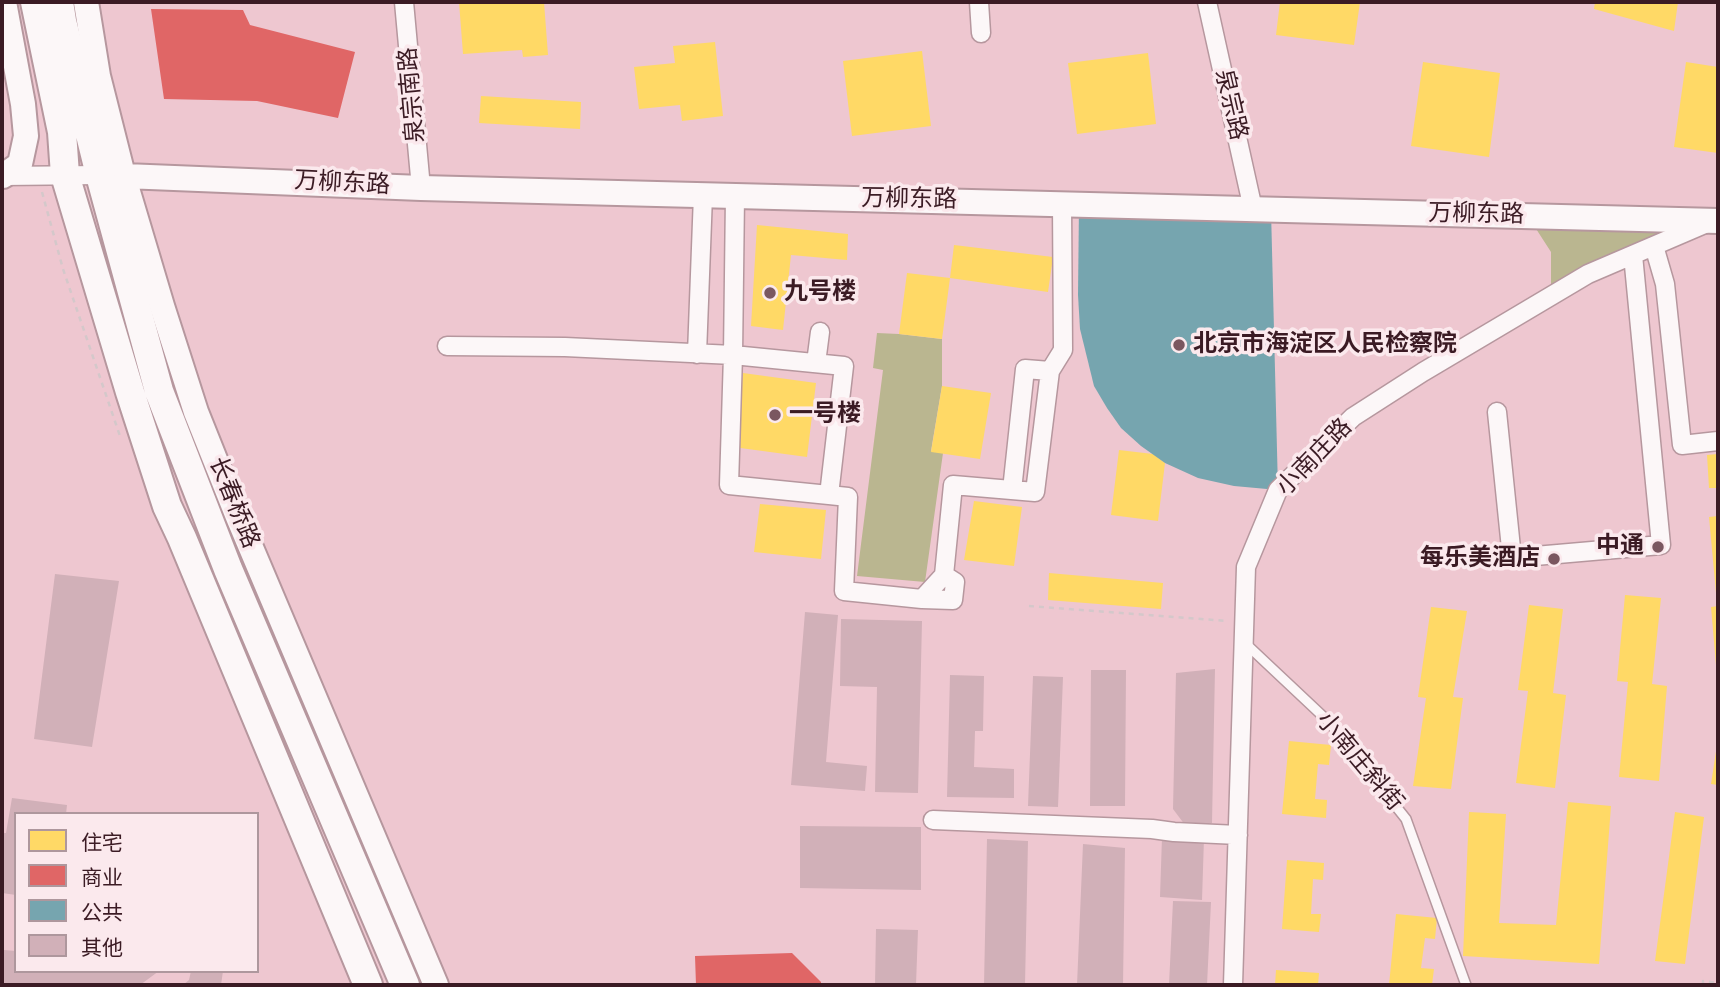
<!DOCTYPE html>
<meta charset="utf-8">
<style>
body{margin:0}
#map{position:relative;width:1720px;height:987px;overflow:hidden;background:#eec7d0;font-family:"Roboto Condensed","Noto Sans SC",sans-serif}
canvas{display:block}
.frame{position:absolute;inset:0;border:4px solid #3b1b24;pointer-events:none}
.legend{position:absolute;left:14px;top:812px;width:245px;height:161px;box-sizing:border-box;background:#fbe9ed;border:2px solid #ae979d;margin:0;padding:9px 12px;list-style:none;font-size:21px;color:#3b1b24}
.legend li{display:flex;align-items:center;gap:14px;height:35px}
.legend b{width:35px;border:2px solid #ae979d}
</style>
<div id="map">
<canvas width="1720" height="987"></canvas>
<div class="frame"></div>
<ul class="legend">
<li><b style="height:19px;background:#ffd966"></b>住宅</li>
<li><b style="height:19px;background:#e06666"></b>商业</li>
<li><b style="height:19px;background:#76a5af"></b>公共</li>
<li><b style="height:19px;background:#d1b0b8"></b>其他</li>
</ul>
</div>
<script>
const ctx = document.querySelector('canvas').getContext('2d');
ctx.lineJoin = 'round';
function fillPath(path, color) {
  ctx.fillStyle = color;
  ctx.fill(path, 'evenodd');
}
function poly(rows) {
  const path = new Path2D();
  for (const r of rows) {
    path.moveTo(r[0], r[1]);
    for (let i = 2; i < r.length; i += 2) path.lineTo(r[i], r[i + 1]);
  }
  return path;
}
function trace(path, color, width, dash) {
  ctx.strokeStyle = color;
  ctx.lineWidth = width;
  ctx.lineCap = dash ? 'butt' : 'round';
  ctx.setLineDash(dash || []);
  ctx.stroke(path);
}
function write(font, color, halo, rows, align = 'center') {
  ctx.font = font + ' "Roboto Condensed","Noto Sans SC",sans-serif';
  ctx.lineWidth = 7;
  ctx.setLineDash([]);
  ctx.textBaseline = 'middle';
  ctx.strokeStyle = halo;
  ctx.fillStyle = color;
  for (const [text, x, y, turn = 0] of rows) {
    ctx.save();
    ctx.translate(x, y);
    ctx.rotate((+turn || 0) * Math.PI / 180);
    ctx.textAlign = isNaN(turn) ? turn : align;
    if (halo) ctx.strokeText(text, 0, 0);
    ctx.fillText(text, 0, 0);
    ctx.restore();
  }
}
fillPath(poly([
 [1531,221,1673,228,1551,285,1551,252],
 [877,333,899,334,942,339,942,386,931,451,943,453,925,582,857,576,883,370,873,368]
]), '#bab690');
fillPath(poly([
 [459,2,544,2,548,55,523,57,522,50,463,54],
 [1280,2,1360,2,1354,45,1276,35],
 [1595,2,1678,2,1674,31,1594,9],
 [715,42,723,116,682,121,680,105,639,109,634,67,675,63,673,46],
 [922,51,931,126,852,136,843,61],
 [1148,53,1156,124,1077,134,1068,63],
 [1423,62,1500,73,1489,157,1411,146],
 [1686,62,1718,67,1718,153,1674,147],
 [481,96,581,102,580,129,479,123],
 [757,225,848,234,847,260,791,255,783,330,751,326],
 [954,245,1053,257,1048,292,950,278],
 [907,273,950,278,942,339,899,334],
 [743,373,816,383,807,457,733,447],
 [942,386,991,393,980,459,931,452],
 [1119,450,1153,454,1165,463,1158,521,1111,515],
 [1718,454,1718,488,1709,488,1707,455],
 [974,501,1022,507,1014,566,964,560],
 [760,504,826,510,821,559,754,552],
 [1718,516,1718,593,1716,593,1709,517],
 [1049,573,1163,583,1161,609,1048,600],
 [1625,595,1661,598,1652,684,1667,686,1659,781,1619,777,1628,682,1617,681],
 [1529,605,1563,609,1553,693,1566,695,1555,788,1516,783,1528,691,1518,690],
 [1718,606,1718,665,1716,665,1711,607],
 [1431,607,1467,611,1453,697,1463,698,1451,789,1413,786,1426,698,1418,697],
 [1289,741,1331,745,1329,765,1318,764,1315,799,1327,800,1326,818,1282,814],
 [1717,745,1718,745,1718,785,1711,784],
 [1568,802,1611,806,1599,964,1463,956,1469,812,1506,814,1499,923,1556,925],
 [1675,812,1704,817,1685,964,1655,961],
 [1287,860,1324,863,1323,880,1313,879,1311,914,1321,914,1319,932,1282,929],
 [1396,914,1437,918,1435,939,1425,938,1421,968,1434,969,1432,985,1389,985],
 [1276,970,1319,973,1318,985,1275,985]
]), '#ffd966');
fillPath(poly([
 [151,9,243,10,250,25,355,52,338,118,257,101,164,99],
 [792,953,821,982,821,985,696,985,695,956]
]), '#e06666');
fillPath(poly([
 [1079,205,1271,210,1278,490,1234,486,1198,478,1165,463,1141,446,1121,428,1107,408,1094,386,1080,329,1078,295]
]), '#76a5af');
fillPath(poly([
 [55,574,119,581,92,747,34,739],
 [805,612,838,615,826,762,867,766,865,791,791,785],
 [841,619,922,621,918,793,875,792,877,687,840,686],
 [1215,669,1212,823,1188,829,1173,809,1176,673],
 [1091,670,1126,670,1125,806,1090,806],
 [950,675,984,676,983,731,975,731,974,767,1014,769,1014,798,947,797],
 [1033,676,1063,677,1058,807,1028,806],
 [12,798,67,805,66,814,16,814,16,895,2,893,2,833,6,833],
 [800,826,921,827,921,890,800,888],
 [1162,837,1204,838,1202,900,1160,897],
 [987,839,1028,841,1025,985,984,985],
 [1083,844,1125,848,1123,985,1077,985],
 [1173,901,1211,902,1207,985,1169,985],
 [876,929,918,930,916,985,875,985],
 [4,950,16,951,16,971,159,971,140,985,2,985],
 [191,971,223,971,221,985,183,985,189,980]
]), '#d1b0b8');
const lane = poly([
 [1245,643,1329,722,1406,819,1466,985]
]);
const street = poly([
 [404,2,421,188],
 [979,2,981,33],
 [1207,2,1253,209],
 [2,176,100,175],
 [735,196,733,355,844,366,829,495,848,497,844,591,922,599,944,575,953,485,1035,492,1050,371,1063,350,1062,204],
 [1654,246,1665,284,1682,445,1718,441],
 [447,346,565,347,733,355,729,485,829,495],
 [697,354,703,195],
 [816,363,820,332],
 [1497,412,1512,558,1661,545,1633,255],
 [1012,490,1025,369,1050,371],
 [922,599,953,600,955,582,944,575],
 [933,820,1152,829,1174,832,1238,835],
 [1233,985,1246,567,1278,490,1353,417,1423,372,1588,274,1707,223]
]);
const secondary = poly([
 [86,2,98,76,123,175,162,306,196,412,238,517,436,985],
 [100,175,421,188,1718,221],
 [3,176,20,164,26,136,23,104,4,2]
]);
const primary = poly([
 [35,2,62,132,65,175,130,392,167,506,182,538,368,985],
 [59,2,62,21,100,175,159,391,228,569,405,985]
]);
trace(lane, '#b6979e', 12);
trace(street, '#b6979e', 21);
trace(secondary, '#b6979e', 28);
trace(primary, '#b6979e', 32);
trace(poly([
 [42,192,63,269,120,436],
 [1029,606,1228,621],
 [1703,985,1703,981,1718,983]
]), '#d4c8ca', 2.5, [5, 5]);
trace(lane, '#fcf7f8', 9);
trace(street, '#fcf7f8', 18);
trace(secondary, '#fcf7f8', 24);
trace(primary, '#fcf7f8', 28);
for (const [x, y, r, color] of [
 [770,293,7,"#7a5760"],
 [1179,345,7,"#7a5760"],
 [775,415,7,"#7a5760"],
 [1658,547,7,"#7a5760"],
 [1554,559,7,"#7a5760"]
]) {
  const dot = new Path2D();
  dot.arc(x, y, r, 0, 2 * Math.PI);
  ctx.fillStyle = color;
  ctx.fill(dot);
  trace(dot, '#fbe9ed', 2.5);
}
write('24px', '#3b1b24', '#fbe9ed', [
 ["泉宗南路",413,95,-95],
 ["泉宗路",1230,105,77],
 ["万柳东路",342,184,3],
 ["万柳东路",909,200,1],
 ["万柳东路",1476,215,1],
 ["小南庄路",1315,458,-46],
 ["长春桥路",233,503,68],
 ["小南庄斜街",1359,762,50]
]);
write('bold 24px', '#3b1b24', '#fbe9ed', [
 ["九号楼",784,293],
 ["北京市海淀区人民检察院",1193,345],
 ["一号楼",789,415],
 ["中通",1644,547,"right"],
 ["每乐美酒店",1540,559,"right"]
], 'left');
</script>
